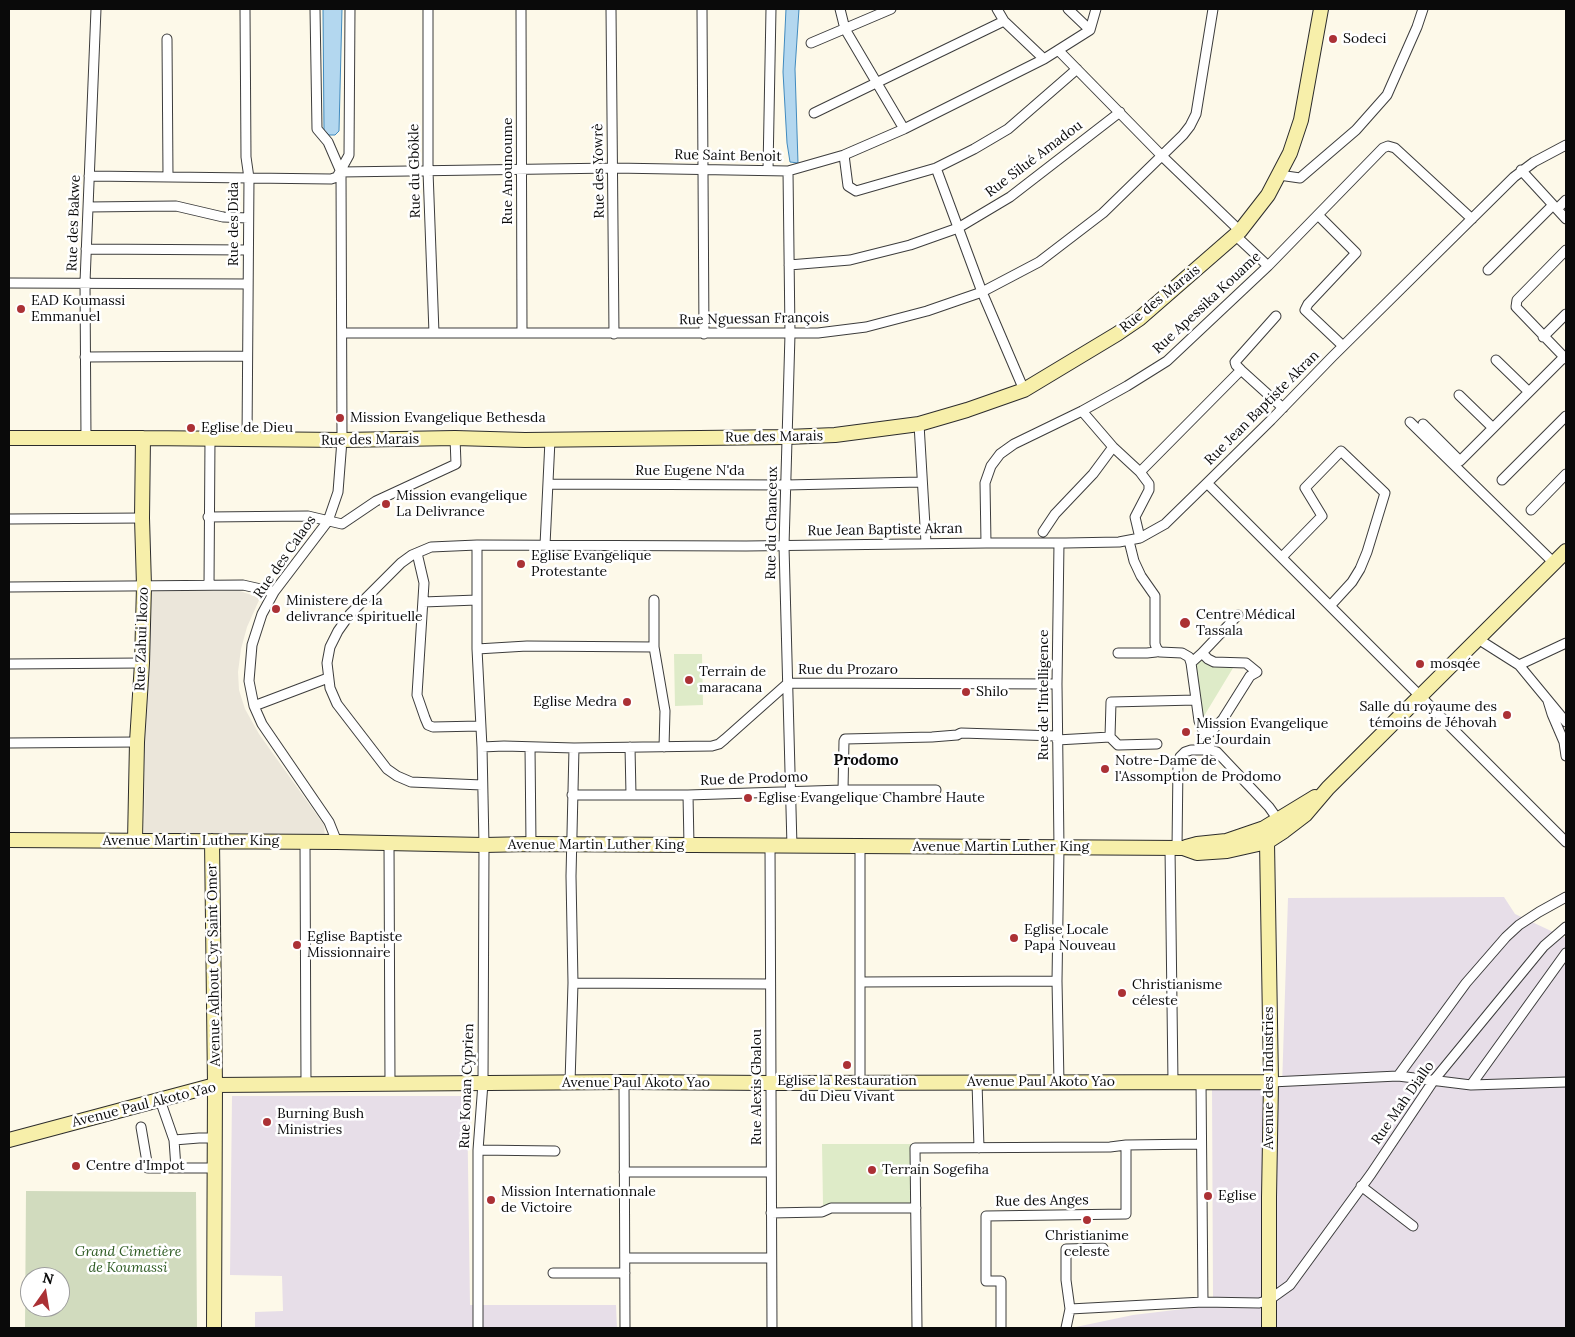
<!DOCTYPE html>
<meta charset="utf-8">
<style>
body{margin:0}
#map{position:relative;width:1575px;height:1337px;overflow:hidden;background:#fdf9e9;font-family:Lora,serif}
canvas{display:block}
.frame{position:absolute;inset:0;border:10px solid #0a0a0a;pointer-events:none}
.north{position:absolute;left:20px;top:1267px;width:50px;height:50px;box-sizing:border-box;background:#fff;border:1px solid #9d9d9d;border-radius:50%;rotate:13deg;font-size:14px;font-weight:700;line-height:20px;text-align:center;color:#0a0a0a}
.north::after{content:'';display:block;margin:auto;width:18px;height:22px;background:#ab3135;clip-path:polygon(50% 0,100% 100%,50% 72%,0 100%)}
</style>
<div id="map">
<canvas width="1575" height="1337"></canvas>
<div class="frame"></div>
<div class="north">N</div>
</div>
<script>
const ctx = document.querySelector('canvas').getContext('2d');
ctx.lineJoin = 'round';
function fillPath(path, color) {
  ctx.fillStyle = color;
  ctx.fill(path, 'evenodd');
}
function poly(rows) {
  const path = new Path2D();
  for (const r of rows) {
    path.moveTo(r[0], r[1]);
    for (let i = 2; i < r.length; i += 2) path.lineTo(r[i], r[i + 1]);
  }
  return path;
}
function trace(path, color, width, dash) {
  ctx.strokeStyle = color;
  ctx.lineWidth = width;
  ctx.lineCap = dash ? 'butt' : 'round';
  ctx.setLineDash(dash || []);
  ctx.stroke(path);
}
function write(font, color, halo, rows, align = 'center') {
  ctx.font = font + ' Lora,serif';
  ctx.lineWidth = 5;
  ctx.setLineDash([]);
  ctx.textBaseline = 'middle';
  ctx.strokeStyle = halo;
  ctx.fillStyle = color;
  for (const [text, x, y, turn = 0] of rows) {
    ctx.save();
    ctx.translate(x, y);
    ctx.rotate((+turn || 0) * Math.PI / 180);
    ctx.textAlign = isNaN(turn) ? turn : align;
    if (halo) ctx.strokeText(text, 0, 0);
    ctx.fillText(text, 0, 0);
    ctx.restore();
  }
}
fillPath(poly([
 [1504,897,1515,914,1566,938,1566,1328,1071,1328,1133,1315,1208,1306,1213,1297,1212,1088,1282,1087,1288,898],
 [232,1096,467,1096,470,1305,616,1305,617,1328,255,1328,255,1312,283,1311,282,1276,230,1275]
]), '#e7dee8');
fillPath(poly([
 [26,1191,196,1192,197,1328,25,1328],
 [30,1277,60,1277,60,1307,30,1307]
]), '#d1dbbe');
fillPath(poly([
 [674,654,702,654,703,705,675,706],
 [1193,659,1233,668,1201,721],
 [822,1144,920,1144,921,1204,823,1205]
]), '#deebc8');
fillPath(poly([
 [151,591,240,591,260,598,247,627,241,649,238,672,239,690,245,709,259,734,324,825,325,838,144,836,145,741]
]), '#ebe6da');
const water = poly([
 [323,9,342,9,339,131,335,135,329,135,324,130,323,9],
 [786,9,799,9,795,69,798,163,790,162,787,143,783,72,786,9]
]);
fillPath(water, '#b3d7ef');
trace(water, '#418abe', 1);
const street = poly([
 [245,9,246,157,249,178,247,439],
 [315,9,317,129,328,142,341,172,342,440,338,492,328,521,274,592,262,614,252,645,249,681,254,706,262,724,329,822,337,842],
 [428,9,428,171,434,333],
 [521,9,522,333],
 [611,9,614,334],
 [702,9,704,334],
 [840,9,845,29,904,129],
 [997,9,1004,21,1044,59],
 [1068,9,1090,30],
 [167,39,168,176],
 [811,43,891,9],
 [1059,51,1162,156,1240,231],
 [814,113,1004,21],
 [844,155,848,186,856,191,936,168,974,149,1008,129,1077,69],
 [936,168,982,292,1024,390],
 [768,170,771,9],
 [1521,170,1566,219],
 [788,171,790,334,784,546,792,846],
 [341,172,614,168,788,171,844,155,904,129,1044,59,1090,30,1096,9],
 [1279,175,1300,178,1356,130,1387,95,1417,27,1423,9],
 [89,176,331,179,337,177,349,155,350,9],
 [88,207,176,206,223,217,248,218],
 [1557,209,1566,200],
 [1318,215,1356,253,1308,304,1305,310,1343,346],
 [1236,236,1268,266],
 [86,249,248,250],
 [1566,250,1517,300,1516,307,1566,359],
 [789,265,850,260,910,245,958,228,1010,197,1120,112],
 [1488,270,1553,205],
 [9,283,248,284],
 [1276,316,1235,362,1236,365,1241,370,1283,408],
 [343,333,818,333,866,327,927,311,982,292,1039,262,1103,213,1183,135,1190,126,1196,114,1213,9],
 [1543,337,1566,314],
 [85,357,247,356],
 [1496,360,1529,392],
 [1459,395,1493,428],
 [1082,411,1113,447,1140,472,1149,484,1149,490,1135,517,1140,538],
 [1410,422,1554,563],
 [919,424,926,543],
 [1423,424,1460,461,1564,357],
 [86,439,85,282,96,9],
 [1140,472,1241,370],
 [1502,480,1566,416],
 [1207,483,1566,842],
 [549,484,786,485,921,482],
 [1531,510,1566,474],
 [208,517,308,516,342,524,376,501,456,464,455,438],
 [9,519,142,518],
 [1043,532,1055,514,1093,474,1113,447],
 [1129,541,1134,561,1141,576,1155,596,1155,644,1157,649,1160,652,1182,653,1189,657,1191,663,1199,721,1211,750],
 [986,543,985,483,991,466,1000,454,1014,444,1082,411,1127,386,1167,361,1268,266,1383,148,1388,146,1395,148,1472,219],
 [477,545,477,649,482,747,484,845,483,1083,478,1150,478,1328],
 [545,545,550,440],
 [417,553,424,583,417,695,425,718,428,725,433,727,480,726],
 [1282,557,1322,516,1305,488,1341,451,1385,493,1367,552,1360,569,1352,582,1330,606],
 [209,585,210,439],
 [9,587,243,585,274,592],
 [654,600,654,647,665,711,664,747],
 [423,602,477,600],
 [1478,639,1519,665,1566,722],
 [477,649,527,646,654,647],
 [1118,653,1147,653,1156,652,1158,650],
 [1202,653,1208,659,1214,662,1246,663,1257,672,1250,676,1223,719,1206,737],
 [1191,663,1202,653,1238,615],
 [9,664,142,663],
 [1519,665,1566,643],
 [1548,701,1552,714,1564,742,1566,756],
 [254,706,328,678],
 [1110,737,1118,745,1157,744],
 [1057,740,1110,737,1111,702,1196,700],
 [9,743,137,742],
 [482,747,504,746,574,748,712,746,719,744,725,739,788,683,1057,684],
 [530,747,531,844],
 [630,747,631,795],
 [482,785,411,782,397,776,387,769,337,704,330,688,327,663,330,647,338,631,350,614,401,563,412,555,431,547,477,545,746,546,986,543,1066,543,1119,542,1140,538,1165,524,1207,483,1271,420,1332,357,1514,177,1534,162,1566,145],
 [843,790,844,741,845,739,932,737,957,735,961,733,1057,736],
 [572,795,688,795,843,790,936,790],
 [688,795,689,845],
 [305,842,306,1085],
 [389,843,390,1084],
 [770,845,772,1328],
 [1170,848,1173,1082],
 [1177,848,1178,764,1180,757,1185,752,1191,750,1211,750,1217,752,1269,807,1281,824],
 [860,982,1057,981],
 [573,983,770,984],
 [1398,1076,1466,983,1506,937,1519,925,1539,912,1566,897],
 [624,1082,625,1328],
 [977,1082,979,1148],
 [1201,1082,1203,1302],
 [1271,1082,1398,1076,1471,1085,1566,1082],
 [570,1083,573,983,571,876,574,748],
 [860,1083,860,846],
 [1059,1083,1057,981,1059,848,1057,684,1059,543],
 [1471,1085,1566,953],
 [160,1100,174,1140,176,1168],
 [141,1127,148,1168,215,1168],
 [174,1140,199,1138,215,1138],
 [478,1150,555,1151],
 [624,1172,771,1172],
 [1361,1186,1413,1226],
 [771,1213,822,1212,831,1208,916,1208],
 [625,1258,771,1258],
 [553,1273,625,1273],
 [1070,1309,1066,1280,1066,1249,1103,1248],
 [917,1328,915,1148,1110,1147,1126,1145,1201,1144],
 [1001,1328,1001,1281,986,1281,986,1216,1126,1214,1126,1145],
 [1066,1328,1070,1309,1203,1302,1259,1303,1269,1300,1290,1285,1371,1174,1434,1080,1544,946,1566,927]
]);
const secondary = poly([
 [9,438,143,438,342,440,455,438,525,440,787,437,835,435,919,424,967,410,1024,390,1117,334,1139,319,1240,231,1268,195,1290,153,1301,120,1321,9],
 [1264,828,1267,842,1271,1082,1269,1197,1269,1328],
 [9,840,337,842,484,845,531,844,1183,848,1197,853,1227,851,1267,842,1284,831,1305,815,1328,788,1566,551],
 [135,841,137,742,142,663,144,586,142,518,143,438],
 [212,841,215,1085,214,1328],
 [1186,847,1197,844,1226,841,1264,828,1315,797],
 [9,1140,215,1085,624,1082,771,1083,1271,1082]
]);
trace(street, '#3d3d3d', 11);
trace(secondary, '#2c2c2c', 16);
trace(street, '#fff', 9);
trace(secondary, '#f7efaa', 14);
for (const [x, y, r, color] of [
 [1333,39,5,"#ab3135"],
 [21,309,5,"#ab3135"],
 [340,418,5,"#ab3135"],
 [191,428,5,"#ab3135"],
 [386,504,5,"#ab3135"],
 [521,564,5,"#ab3135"],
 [276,609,5,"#ab3135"],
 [1185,623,6,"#ab3135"],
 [1420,664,5,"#ab3135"],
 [689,680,5,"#ab3135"],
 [966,692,5,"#ab3135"],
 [627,702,5,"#ab3135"],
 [1507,715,5,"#ab3135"],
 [1186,732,5,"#ab3135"],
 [1105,769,5,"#ab3135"],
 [748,798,5,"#ab3135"],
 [1014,938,5,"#ab3135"],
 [297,945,5,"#ab3135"],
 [1122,993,5,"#ab3135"],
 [847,1065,5,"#ab3135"],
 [267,1122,5,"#ab3135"],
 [76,1166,5,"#ab3135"],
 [872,1170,5,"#ab3135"],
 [1208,1196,5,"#ab3135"],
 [491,1200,5,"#ab3135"],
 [1087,1220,5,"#ab3135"]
]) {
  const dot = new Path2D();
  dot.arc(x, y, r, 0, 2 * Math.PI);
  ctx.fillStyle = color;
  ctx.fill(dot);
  trace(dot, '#fff', 2);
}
write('14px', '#0a0a0a', '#fff', [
 ["Sodeci",1343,39],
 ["EAD Koumassi",31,301],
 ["Emmanuel",31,317],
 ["Mission Evangelique Bethesda",350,418],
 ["Eglise de Dieu",201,428],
 ["Mission evangelique",396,496],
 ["La Delivrance",396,512],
 ["Eglise Evangelique",531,556],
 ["Protestante",531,572],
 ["Ministere de la",286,601],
 ["delivrance spirituelle",286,617],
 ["Centre Médical",1196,615],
 ["Tassala",1196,631],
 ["mosqée",1430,664],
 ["Terrain de",699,672],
 ["maracana",699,688],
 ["Shilo",976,692],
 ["Eglise Medra",617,702,"right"],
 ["Salle du royaume des",1497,707,"right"],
 ["témoins de Jéhovah",1497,723,"right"],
 ["Mission Evangelique",1196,724],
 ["Le Jourdain",1196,740],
 ["Notre-Dame de",1115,761],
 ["l'Assomption de Prodomo",1115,777],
 ["Eglise Evangelique Chambre Haute",758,798],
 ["Eglise Locale",1024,930],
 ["Papa Nouveau",1024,946],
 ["Eglise Baptiste",307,937],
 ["Missionnaire",307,953],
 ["Christianisme",1132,985],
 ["céleste",1132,1001],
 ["Eglise la Restauration",847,1081,"center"],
 ["du Dieu Vivant",847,1097,"center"],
 ["Burning Bush",277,1114],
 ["Ministries",277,1130],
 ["Centre d'Impot",86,1166],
 ["Terrain Sogefiha",882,1170],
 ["Mission Internationnale",501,1192],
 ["de Victoire",501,1208],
 ["Eglise",1218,1196],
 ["Christianime",1087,1236,"center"],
 ["celeste",1087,1252,"center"]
], 'left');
write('14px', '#0a0a0a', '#fff', [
 ["Rue Saint Benoit",728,156,1],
 ["Rue Silué Amadou",1034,159,-37],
 ["Rue du Gbôkle",415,171,-91],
 ["Rue Anounoume",508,171,-90],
 ["Rue des Yowrè",599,171,-91],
 ["Rue des Bakwe",74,223,-88],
 ["Rue des Dida",234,224,-90],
 ["Rue des Marais",1160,299,-39],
 ["Rue Apessika Kouame",1207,303,-43],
 ["Rue Nguessan François",754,319,-1],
 ["Rue Jean Baptiste Akran",1262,408,-45],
 ["Rue des Marais",774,437,-1],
 ["Rue des Marais",370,440,-1],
 ["Rue Eugene N'da",690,471],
 ["Rue du Chanceux",772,523,-89],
 ["Rue Jean Baptiste Akran",885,530,-1],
 ["Rue des Calaos",285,557,-55],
 ["Rue Zahui Ikozo",142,639,-88],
 ["Rue du Prozaro",848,670],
 ["Rue de l'Intelligence",1044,695,-90],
 ["Rue de Prodomo",754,779,-2],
 ["Avenue Martin Luther King",191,841],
 ["Avenue Martin Luther King",596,845],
 ["Avenue Martin Luther King",1001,847],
 ["Avenue Adhout Cyr Saint Omer",214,965,-91],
 ["Avenue des Industries",1269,1078,-90],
 ["Avenue Paul Akoto Yao",1041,1082],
 ["Avenue Paul Akoto Yao",636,1083],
 ["Rue Konan Cyprien",467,1086,-88],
 ["Rue Alexis Gbalou",757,1087,-90],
 ["Rue Mah Diallo",1403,1103,-55],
 ["Avenue Paul Akoto Yao",144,1105,-14],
 ["Rue des Anges",1042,1201,-1]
]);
write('italic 14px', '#2d5a22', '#fff', [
 ["Grand Cimetière",128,1252],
 ["de Koumassi",128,1268]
]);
write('bold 15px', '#0a0a0a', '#fff', [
 ["Prodomo",866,761]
]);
</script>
